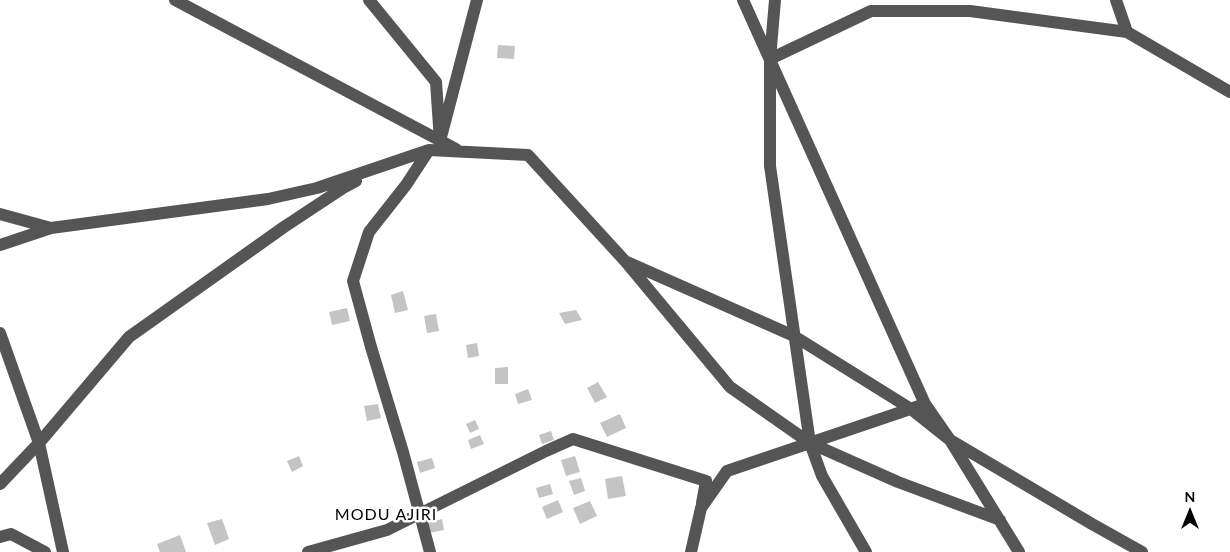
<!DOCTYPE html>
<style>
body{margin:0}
#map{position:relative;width:1230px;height:552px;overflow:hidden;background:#fff;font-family:Lato,sans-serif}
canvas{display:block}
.north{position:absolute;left:1165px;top:487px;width:50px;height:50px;-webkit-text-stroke:4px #fff;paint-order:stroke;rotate:0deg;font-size:14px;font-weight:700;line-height:20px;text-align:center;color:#000}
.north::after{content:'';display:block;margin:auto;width:18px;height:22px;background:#000;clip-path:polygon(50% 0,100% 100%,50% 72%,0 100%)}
</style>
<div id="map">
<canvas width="1230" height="552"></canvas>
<div class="north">N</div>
</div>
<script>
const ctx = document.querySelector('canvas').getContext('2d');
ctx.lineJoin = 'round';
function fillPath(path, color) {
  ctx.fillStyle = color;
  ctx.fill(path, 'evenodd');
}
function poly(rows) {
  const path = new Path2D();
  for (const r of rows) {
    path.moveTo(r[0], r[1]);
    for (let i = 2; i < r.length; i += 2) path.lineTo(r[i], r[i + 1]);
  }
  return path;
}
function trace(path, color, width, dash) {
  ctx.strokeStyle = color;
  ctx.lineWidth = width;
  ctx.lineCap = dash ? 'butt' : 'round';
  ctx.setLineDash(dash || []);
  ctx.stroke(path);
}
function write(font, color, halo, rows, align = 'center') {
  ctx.font = font + ' Lato,sans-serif';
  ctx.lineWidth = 5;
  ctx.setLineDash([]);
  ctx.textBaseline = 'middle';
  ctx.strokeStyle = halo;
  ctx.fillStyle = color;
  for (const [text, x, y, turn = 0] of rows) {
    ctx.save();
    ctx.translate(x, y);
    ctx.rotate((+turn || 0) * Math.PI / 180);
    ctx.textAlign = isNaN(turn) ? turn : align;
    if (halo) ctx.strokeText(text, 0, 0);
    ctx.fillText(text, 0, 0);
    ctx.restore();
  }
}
fillPath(poly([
 [498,45,515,46,514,59,497,58],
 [403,291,408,310,395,313,391,295],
 [347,308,350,321,332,325,329,312],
 [576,310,582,320,565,324,559,313],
 [436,314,439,331,427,333,424,316],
 [477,343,479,356,468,358,466,345],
 [508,367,508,384,495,384,495,368],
 [598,382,607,397,595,403,587,388],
 [528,389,532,400,518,404,515,394],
 [378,404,381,418,367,421,364,406],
 [620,414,626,428,607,437,600,423],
 [475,420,479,429,470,433,466,424],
 [551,431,554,440,542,444,539,435],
 [480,435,484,444,471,449,468,440],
 [299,456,303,466,292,472,287,461],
 [575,456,580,472,566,476,561,460],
 [432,458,435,468,420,473,417,462],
 [622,476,626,496,608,499,605,479],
 [581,478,585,491,574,495,569,481],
 [550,484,553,494,539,498,536,488],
 [558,500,563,512,547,519,542,507],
 [590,501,597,516,580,524,573,508],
 [222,519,229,539,215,545,207,523],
 [442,519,444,530,429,533,427,523],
 [180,535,186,552,160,552,157,544]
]), '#c4c4c4');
trace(poly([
 [175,0,456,149],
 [369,0,436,82,440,141,477,0],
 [775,0,770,59,770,166,810,443,822,476,866,552],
 [1116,0,1127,32,1230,92],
 [770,59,871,11,970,11,1127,32],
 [429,150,528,155,625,261,730,387,810,443,898,482,1000,520],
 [0,214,51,228,268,199,317,188,429,150,406,185,369,232,353,281,371,347,403,452,430,552],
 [0,245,51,228],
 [627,262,794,336,911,409,950,440,1092,524,1142,552],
 [0,333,39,443,63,552],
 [925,404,950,440,1019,552],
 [0,484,39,443,129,337,284,227,343,188,356,181],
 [0,537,11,534,45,552],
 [308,552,387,530,546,451,573,439,706,481,702,503],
 [691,552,701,508,727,471,925,404,743,0]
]), '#555', 12);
ctx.letterSpacing = '1px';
write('16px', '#000', '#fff', [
 ["MODU AJIRI",386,515]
]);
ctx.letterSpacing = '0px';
</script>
